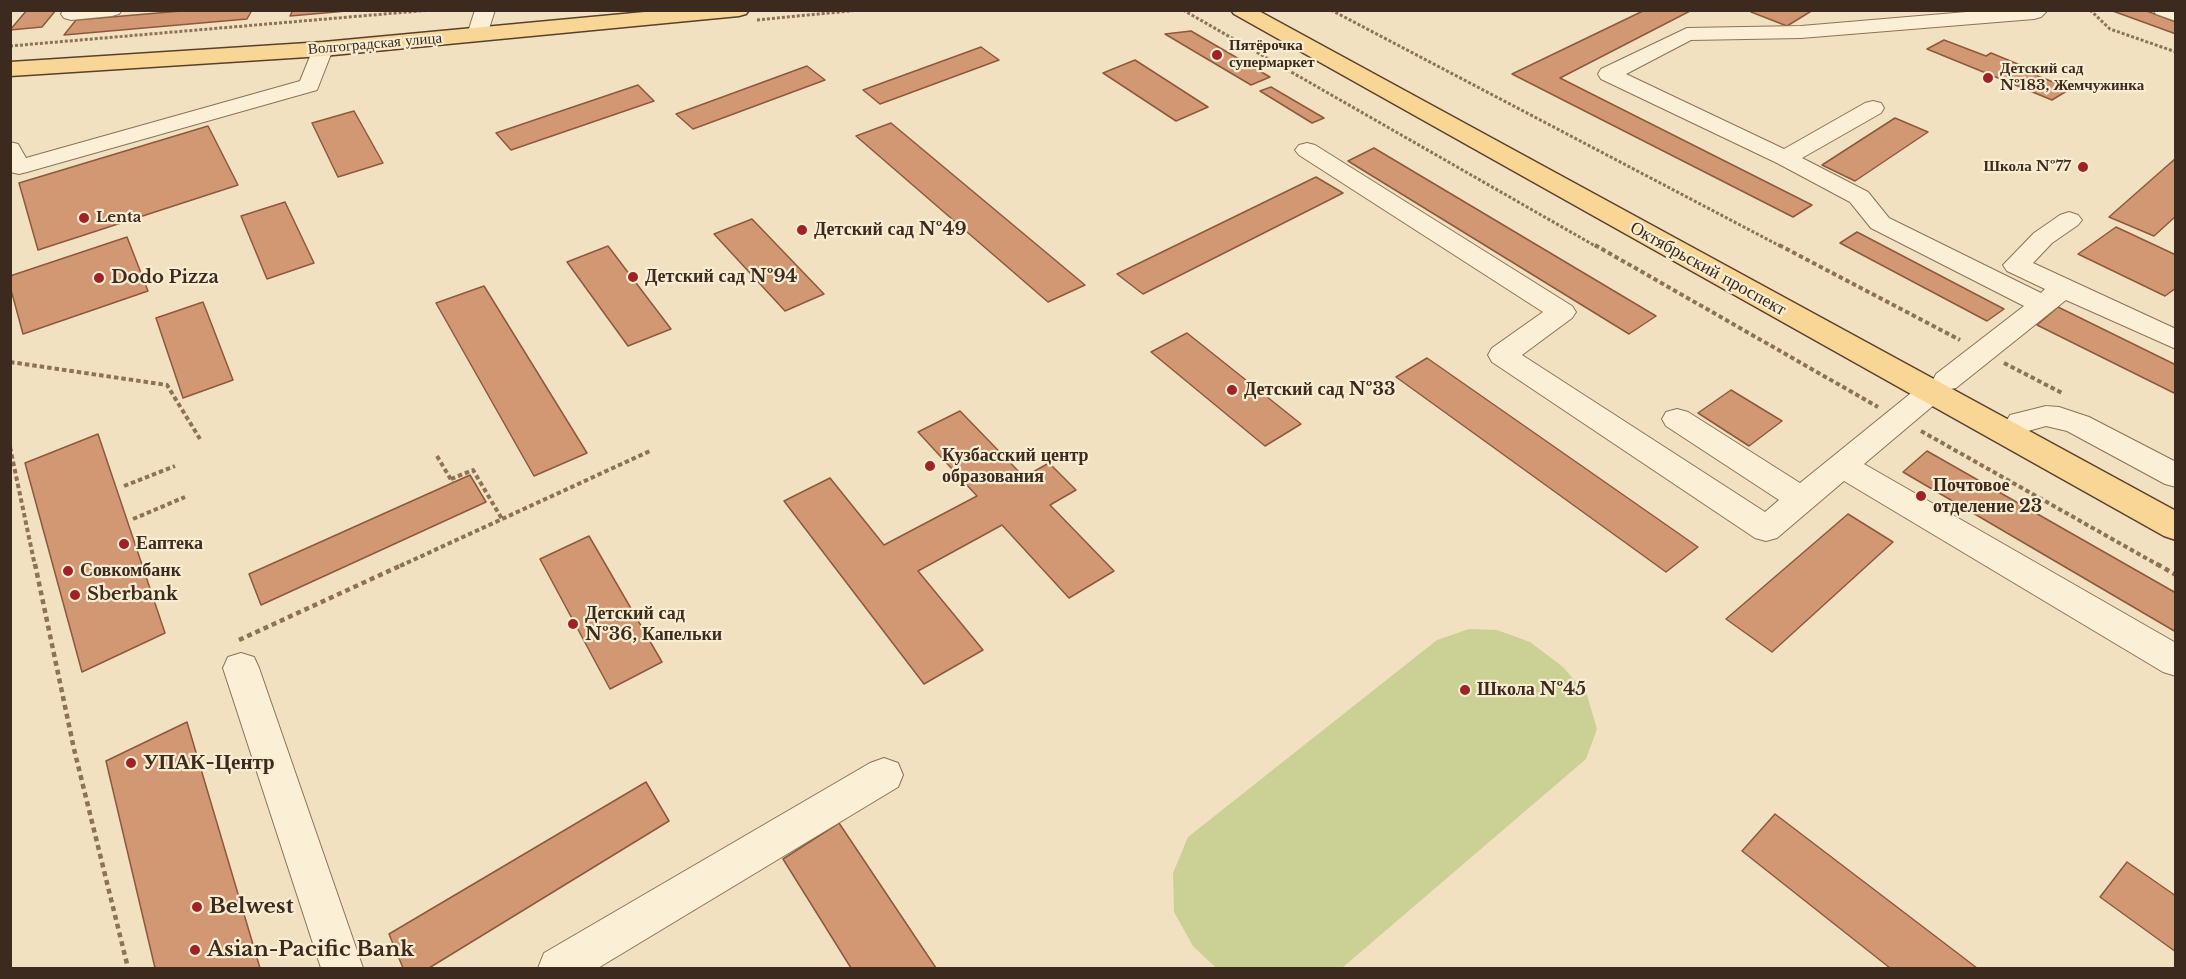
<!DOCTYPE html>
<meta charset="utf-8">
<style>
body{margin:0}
#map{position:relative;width:2186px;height:979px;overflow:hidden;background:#f1e1c1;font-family:"Libre Baskerville",serif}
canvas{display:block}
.frame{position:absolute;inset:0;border:12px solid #3b2a1d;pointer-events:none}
</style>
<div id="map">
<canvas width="2186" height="979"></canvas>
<div class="frame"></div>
</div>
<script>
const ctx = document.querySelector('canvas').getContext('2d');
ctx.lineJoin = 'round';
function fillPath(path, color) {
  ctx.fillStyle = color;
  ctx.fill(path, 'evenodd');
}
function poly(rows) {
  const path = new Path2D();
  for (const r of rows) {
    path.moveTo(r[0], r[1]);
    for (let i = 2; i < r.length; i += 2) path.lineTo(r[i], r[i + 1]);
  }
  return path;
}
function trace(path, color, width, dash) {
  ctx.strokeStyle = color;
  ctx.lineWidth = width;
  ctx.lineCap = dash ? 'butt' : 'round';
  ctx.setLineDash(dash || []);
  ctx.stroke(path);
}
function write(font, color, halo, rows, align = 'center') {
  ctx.font = font + ' "Libre Baskerville",serif';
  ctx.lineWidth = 4.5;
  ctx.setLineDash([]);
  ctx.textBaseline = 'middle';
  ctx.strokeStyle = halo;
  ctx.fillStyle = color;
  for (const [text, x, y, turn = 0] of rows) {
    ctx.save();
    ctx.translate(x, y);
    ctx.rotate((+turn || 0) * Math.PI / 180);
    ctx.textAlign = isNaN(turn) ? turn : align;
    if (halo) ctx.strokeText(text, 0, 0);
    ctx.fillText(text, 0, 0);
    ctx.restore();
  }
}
fillPath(poly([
 [1469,629,1497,630,1530,642,1563,667,1587,695,1597,729,1586,759,1342,968,1216,968,1193,946,1174,912,1173,873,1188,837,1437,640]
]), '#cbd094');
const building = poly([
 [27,10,56,10,42,27,10,30,27,10],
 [193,10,252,10,247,19,64,35,76,20,193,10],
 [293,10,358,10,290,16,293,10],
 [1645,10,1692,10,1560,78,1812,205,1793,217,1512,74,1645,10],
 [1754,10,1813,10,1787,26,1751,12,1754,10],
 [2110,10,2144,10,2176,22,2176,34,2110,10],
 [1191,31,1270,77,1251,85,1165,34,1191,31],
 [1944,40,1986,56,1991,53,2025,67,2021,69,2070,89,2052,100,1927,49,1944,40],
 [981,47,999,60,880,104,863,90,981,47],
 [1135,60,1208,107,1176,121,1103,73,1135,60],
 [807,66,825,80,693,129,676,114,807,66],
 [638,85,654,101,511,150,496,133,638,85],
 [1271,87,1324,118,1312,123,1260,91,1271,87],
 [354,111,383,163,338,177,312,123,354,111],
 [1895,118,1928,132,1855,181,1822,165,1895,118],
 [891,123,1085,285,1048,302,856,136,891,123],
 [208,126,238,185,38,250,19,183,208,126],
 [1374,148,1656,316,1629,334,1348,161,1374,148],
 [2176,158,2176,216,2154,236,2109,217,2176,158],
 [1316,177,1343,193,1143,294,1117,274,1316,177],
 [285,202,314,263,267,279,241,216,285,202],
 [752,219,824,294,785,311,714,234,752,219],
 [2116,227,2176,255,2176,288,2165,296,2078,254,2116,227],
 [1857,232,2004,309,1987,321,1840,243,1857,232],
 [127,237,148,291,23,334,10,286,10,276,127,237],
 [608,246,671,329,628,346,567,262,608,246],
 [484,286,587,453,534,476,436,303,484,286],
 [203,302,233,380,183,398,156,318,203,302],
 [2058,307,2176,365,2176,394,2037,325,2058,307],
 [1187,333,1301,424,1265,446,1151,352,1187,333],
 [1427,358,1698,547,1666,572,1396,377,1427,358],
 [1731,390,1782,421,1749,446,1698,413,1731,390],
 [960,411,1024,477,1049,463,1076,490,1050,505,1114,571,1069,598,1002,525,918,571,983,650,924,684,784,501,830,478,884,545,977,496,918,432,960,411],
 [98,434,165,633,82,672,25,463,98,434],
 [1927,451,2176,593,2176,632,1903,472,1927,451],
 [470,475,486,502,261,605,249,574,470,475],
 [1848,514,1893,542,1772,652,1726,619,1848,514],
 [589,536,662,662,610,689,540,559,589,536],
 [187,722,260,968,155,968,106,761,187,722],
 [646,782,669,821,429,968,403,968,389,934,646,782],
 [1775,814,1977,968,1890,968,1742,851,1775,814],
 [839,823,936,968,851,968,783,859,839,823],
 [2127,862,2176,896,2176,952,2100,897,2127,862]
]);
fillPath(building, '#d29874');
trace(building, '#8e593b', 1.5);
const minor = poly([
 [63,10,122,10,119,14,112,16,71,20,64,18,61,14,63,10],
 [475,10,495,10,487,35,484,39,477,41,470,39,467,35,475,10],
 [1990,10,2048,10,2041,17,2034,19,1801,38,1691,40,1626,74,1784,149,1865,103,1873,101,1881,103,1884,108,1881,113,1802,158,1868,192,1889,218,2041,293,2045,289,2007,271,2003,265,2034,233,2060,215,2069,212,2078,215,2082,220,2078,225,2052,243,2033,263,2176,329,2176,349,2066,300,1956,388,1945,390,1941,399,1864,464,2176,643,2176,676,2163,672,1844,481,1777,538,1766,541,1755,538,1492,362,1488,355,1492,348,1543,312,1299,155,1295,150,1299,145,1307,143,1315,145,1572,306,1576,312,1572,318,1522,355,1765,512,1779,500,1666,426,1662,419,1666,412,1677,409,1688,412,1800,483,1921,385,1932,382,1936,374,2024,306,1871,228,1850,202,1777,163,1601,79,1598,74,1601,69,1687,28,1801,26,1990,10],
 [2153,10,2176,10,2176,21,2156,14,2153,10],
 [323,43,330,45,333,49,317,90,27,172,19,174,10,172,10,142,18,144,26,158,300,81,313,49,316,45,323,43],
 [2046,406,2059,407,2089,417,2176,462,2176,487,2165,484,2067,431,2046,426,2021,433,2010,429,2006,422,2010,415,2046,406],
 [241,653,254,657,259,668,363,968,321,968,223,668,228,657,241,653],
 [884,758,898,763,903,775,898,787,598,968,538,968,544,953,870,763,884,758]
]);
const major = poly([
 [666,10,749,10,746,14,739,16,323,56,10,76,10,62,323,42,666,10],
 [1231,10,1257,10,2176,511,2176,540,2164,536,1234,14,1231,10]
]);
trace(minor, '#8c7257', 2);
trace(major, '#5a402c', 3);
trace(poly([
 [1183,10,1597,247],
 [1331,10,1782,247],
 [2090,10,2110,29,2176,52],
 [757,20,859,10],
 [10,46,431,10]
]), '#8c7257', 3, [3, 2]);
trace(poly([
 [1595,245,1878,407],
 [1779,245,1960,340],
 [10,362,167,385,200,439],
 [2004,363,2064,394],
 [1921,431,2160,566],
 [10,447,35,566],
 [437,456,453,483],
 [451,479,473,470,502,519],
 [124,486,175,466],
 [133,519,185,497],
 [400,566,652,450]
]), '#8c7257', 4, [4.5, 3]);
trace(poly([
 [35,564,74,749,128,968],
 [2157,564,2176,575],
 [239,640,404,564]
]), '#8c7257', 4.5, [5, 4]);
fillPath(minor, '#fbefd5');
fillPath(major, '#f7d696');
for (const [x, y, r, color] of [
 [1217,55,6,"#a02227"],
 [1988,78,6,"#a02227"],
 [2083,167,6,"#a02227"],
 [84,218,6,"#a02227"],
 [802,230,6,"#a02227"],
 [633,277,6,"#a02227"],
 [99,278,6,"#a02227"],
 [1232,390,6,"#a02227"],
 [930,466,6,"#a02227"],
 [1921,496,6,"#a02227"],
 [124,544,6,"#a02227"],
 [68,571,6,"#a02227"],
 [75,595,6,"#a02227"],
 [573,624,6,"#a02227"],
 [1465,690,6,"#a02227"],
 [131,763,6,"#a02227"],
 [197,907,6,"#a02227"],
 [195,950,6,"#a02227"]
]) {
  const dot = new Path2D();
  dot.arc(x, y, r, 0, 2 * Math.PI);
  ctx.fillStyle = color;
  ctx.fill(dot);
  trace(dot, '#f8ecd1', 2);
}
write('15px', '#3b2a1d', '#f8ecd1', [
 ["Волгоградская улица",375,44,-5]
]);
write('bold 15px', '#3b2a1d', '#f8ecd1', [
 ["Пятёрочка",1229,46],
 ["супермаркет",1229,63],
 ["Детский сад",2000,69],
 ["№183, Жемчужинка",2000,86],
 ["Школа №77",2071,167,"right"],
 ["Lenta",96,218]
], 'left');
write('bold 18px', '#3b2a1d', '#f8ecd1', [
 ["Детский сад №49",814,230],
 ["Детский сад №94",645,277],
 ["Dodo Pizza",111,278],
 ["Детский сад №33",1244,390],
 ["Кузбасский центр",942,456],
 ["образования",942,477],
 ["Почтовое",1933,486],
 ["отделение 23",1933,507],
 ["Еаптека",136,544],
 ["Совкомбанк",80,571],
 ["Sberbank",87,595],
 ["Детский сад",585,614],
 ["№36, Капельки",585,635],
 ["Школа №45",1477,690]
], 'left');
write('18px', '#3b2a1d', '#f8ecd1', [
 ["Октябрьский проспект",1708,269,29]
]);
write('bold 21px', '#3b2a1d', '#f8ecd1', [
 ["УПАК-Центр",143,763],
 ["Belwest",209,907],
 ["Asian-Pacific Bank",207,950]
], 'left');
</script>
